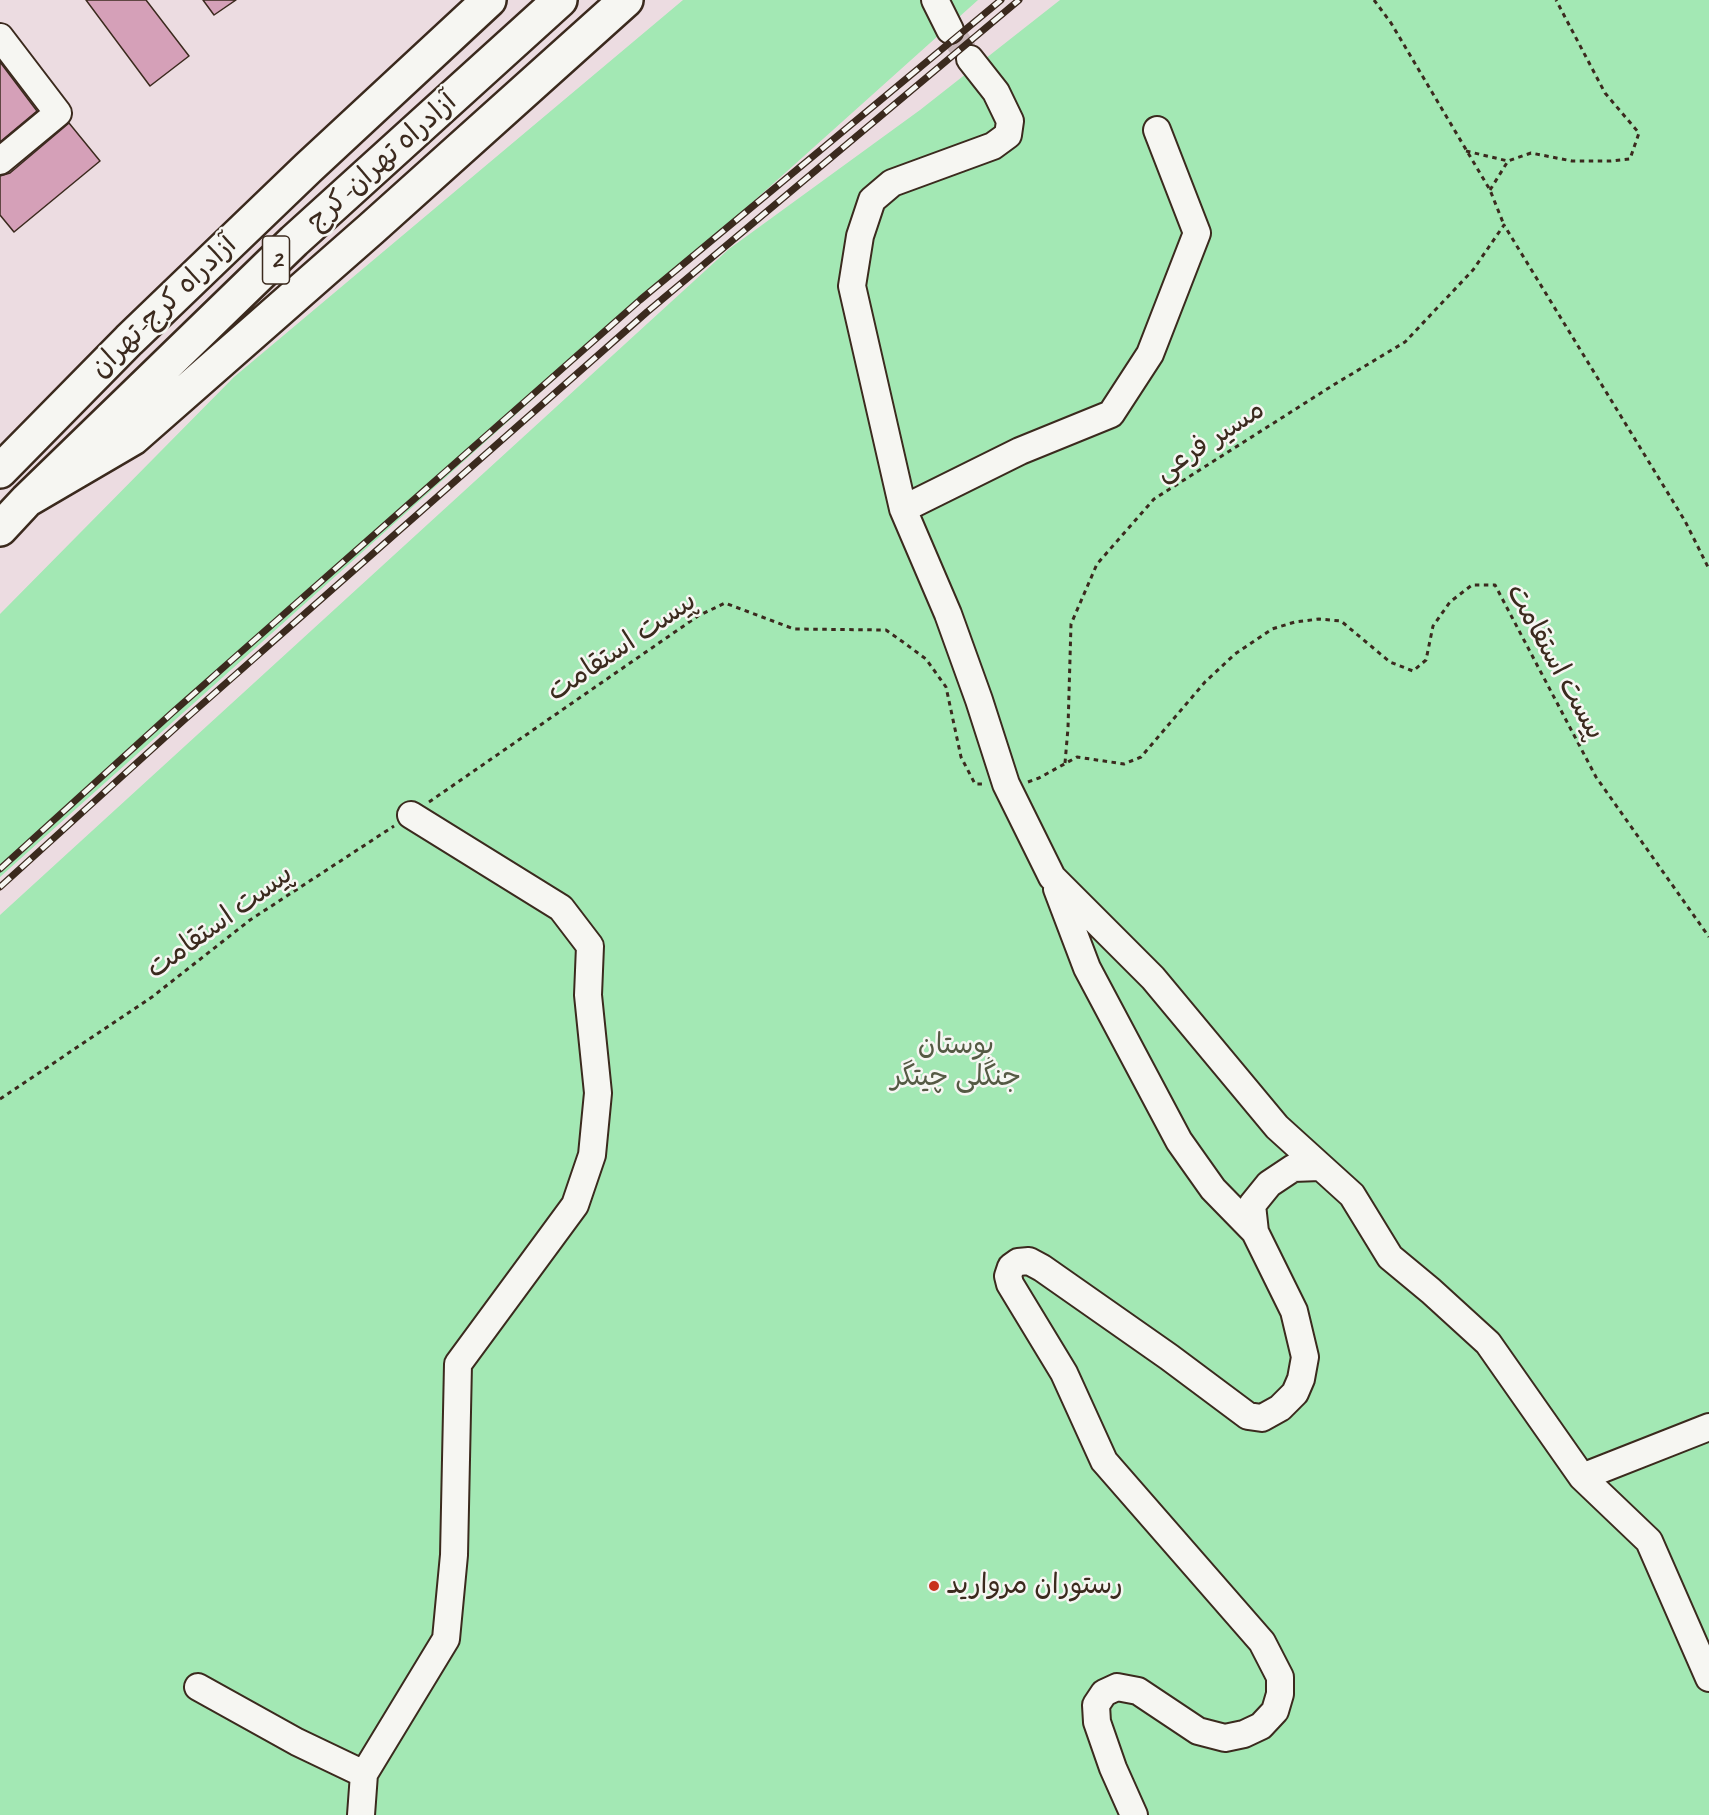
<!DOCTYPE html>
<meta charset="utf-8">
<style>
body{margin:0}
canvas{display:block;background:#ecdce1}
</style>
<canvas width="1709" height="1815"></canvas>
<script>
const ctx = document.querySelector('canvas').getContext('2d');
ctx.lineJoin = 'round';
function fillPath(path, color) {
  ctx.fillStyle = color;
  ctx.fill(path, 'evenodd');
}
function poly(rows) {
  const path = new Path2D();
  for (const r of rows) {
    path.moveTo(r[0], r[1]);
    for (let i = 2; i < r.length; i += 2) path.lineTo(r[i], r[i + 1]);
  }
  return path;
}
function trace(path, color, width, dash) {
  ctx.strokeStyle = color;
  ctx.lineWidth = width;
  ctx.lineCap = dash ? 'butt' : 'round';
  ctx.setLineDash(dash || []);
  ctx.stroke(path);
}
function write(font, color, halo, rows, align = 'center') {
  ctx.font = font + ' Caveat,"Playpen Sans Arabic",sans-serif';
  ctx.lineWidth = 5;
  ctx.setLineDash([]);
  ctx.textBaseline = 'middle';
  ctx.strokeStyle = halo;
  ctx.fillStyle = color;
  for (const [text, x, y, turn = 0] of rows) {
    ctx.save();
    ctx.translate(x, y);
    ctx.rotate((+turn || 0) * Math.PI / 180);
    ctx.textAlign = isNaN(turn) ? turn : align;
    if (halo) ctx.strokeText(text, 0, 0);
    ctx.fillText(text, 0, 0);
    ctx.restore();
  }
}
fillPath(poly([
 [683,0,978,0,0,877,0,614,234,377],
 [1060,0,1709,0,1709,1815,0,1815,0,915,729,249,920,110]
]), '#a3e8b4');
const building = poly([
 [86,0,146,0,189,56,150,86,86,0],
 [203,0,236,0,214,15,203,0],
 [0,62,37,111,0,142,0,62],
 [69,123,100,161,14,232,0,215,0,176,10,173,69,123]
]);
fillPath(building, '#d5a0b8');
trace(building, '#3b2a1e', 1.5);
trace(poly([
 [950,30,970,59]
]), '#c9b8ba', 26, [26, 13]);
const minor = poly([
 [935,0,950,30],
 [0,37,58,113,0,161],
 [970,59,996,92,1010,121,1008,135,993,146,892,183,872,200,860,236,852,286,903,509,948,614,979,700,1006,784,1052,877,1153,978,1277,1127,1352,1195,1390,1257,1431,1291,1488,1343,1582,1477,1649,1541,1709,1678],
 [903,509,1020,451,1111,414,1150,354,1197,233,1157,130],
 [1057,889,1087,968,1179,1141,1213,1189,1255,1232,1294,1311,1305,1357,1301,1379,1295,1393,1280,1408,1262,1418,1248,1416,1169,1357,1042,1268,1029,1261,1018,1262,1011,1267,1008,1276,1010,1284,1064,1373,1104,1461,1262,1642,1280,1677,1280,1694,1275,1711,1261,1726,1244,1734,1225,1738,1198,1731,1138,1691,1117,1687,1104,1693,1096,1705,1097,1722,1113,1768,1134,1815],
 [1255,1232,1252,1205,1269,1184,1293,1168,1320,1167],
 [1582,1477,1709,1427],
 [198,1687,297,1742,364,1774],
 [361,1815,364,1774,446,1639,454,1555,458,1364,575,1205,592,1155,598,1093,588,995,590,946,561,908,411,815]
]);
const highway = poly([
 [0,471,129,340,308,168,489,0],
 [27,500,133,438,371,229,626,0],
 [0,529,27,500,294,241,560,0]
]);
trace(minor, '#3b2a1e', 30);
trace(highway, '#3b2a1e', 38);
trace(poly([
 [1374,0,1391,23,1490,190,1504,225],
 [1466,151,1508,161],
 [1490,190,1508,161,1531,153,1572,161,1611,161,1630,159,1639,133,1605,93,1556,0],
 [1065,763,1068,728,1071,624,1097,564,1154,499,1335,384,1405,342,1473,270,1504,225,1685,521,1709,569],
 [1028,782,1039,778,1077,757,1124,764,1141,757,1205,682,1235,654,1272,629,1295,622,1319,619,1341,621,1390,662,1413,671,1426,660,1433,626,1450,602,1472,585,1495,585,1596,777,1709,937],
 [429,802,698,616,725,603,794,629,886,630,903,642,926,659,946,687,961,757,975,784,986,784],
 [0,1099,152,997,250,920,394,826]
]), '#3b2a1e', 3, [4.5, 4.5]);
trace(minor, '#f6f6f2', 26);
trace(highway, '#f6f6f2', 33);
const rail = poly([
 [0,869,173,712,640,300,1001,0],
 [0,887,183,721,647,312,1019,0]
]);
trace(rail, '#3b2a1e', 7);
trace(rail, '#f6f6f2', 4.5, [14]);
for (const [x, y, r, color] of [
 [934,1586,6,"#c8321e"]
]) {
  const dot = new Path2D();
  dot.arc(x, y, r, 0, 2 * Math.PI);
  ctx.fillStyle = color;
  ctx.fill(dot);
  trace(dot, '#f6f6f2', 2);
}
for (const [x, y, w] of [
 [276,260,27]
]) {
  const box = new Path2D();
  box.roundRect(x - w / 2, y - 24, w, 48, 4.5);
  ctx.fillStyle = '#f6f6f2';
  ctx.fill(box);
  trace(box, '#3b2a1e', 1.5);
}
write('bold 27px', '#3b2a1e', null, [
 ["2",276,260]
]);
write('28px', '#3b2a1e', '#f6f6f2', [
 ["آزادراه تهران-کرج",382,162,-42],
 ["آزادراه کرج-تهران",164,307,-44],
 ["مسیر فرعی",1210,441,-33],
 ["پیست استقامت",622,647,-34],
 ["پیست استقامت",1555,662,61],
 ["پیست استقامت",220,922,-36]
]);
write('28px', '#555a44', '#f6f6f2', [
 ["بوستان",956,1046],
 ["جنگلی چیتگر",956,1078]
]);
write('28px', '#3b2a1e', '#f6f6f2', [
 ["رستوران مروارید",946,1586]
], 'left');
</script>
